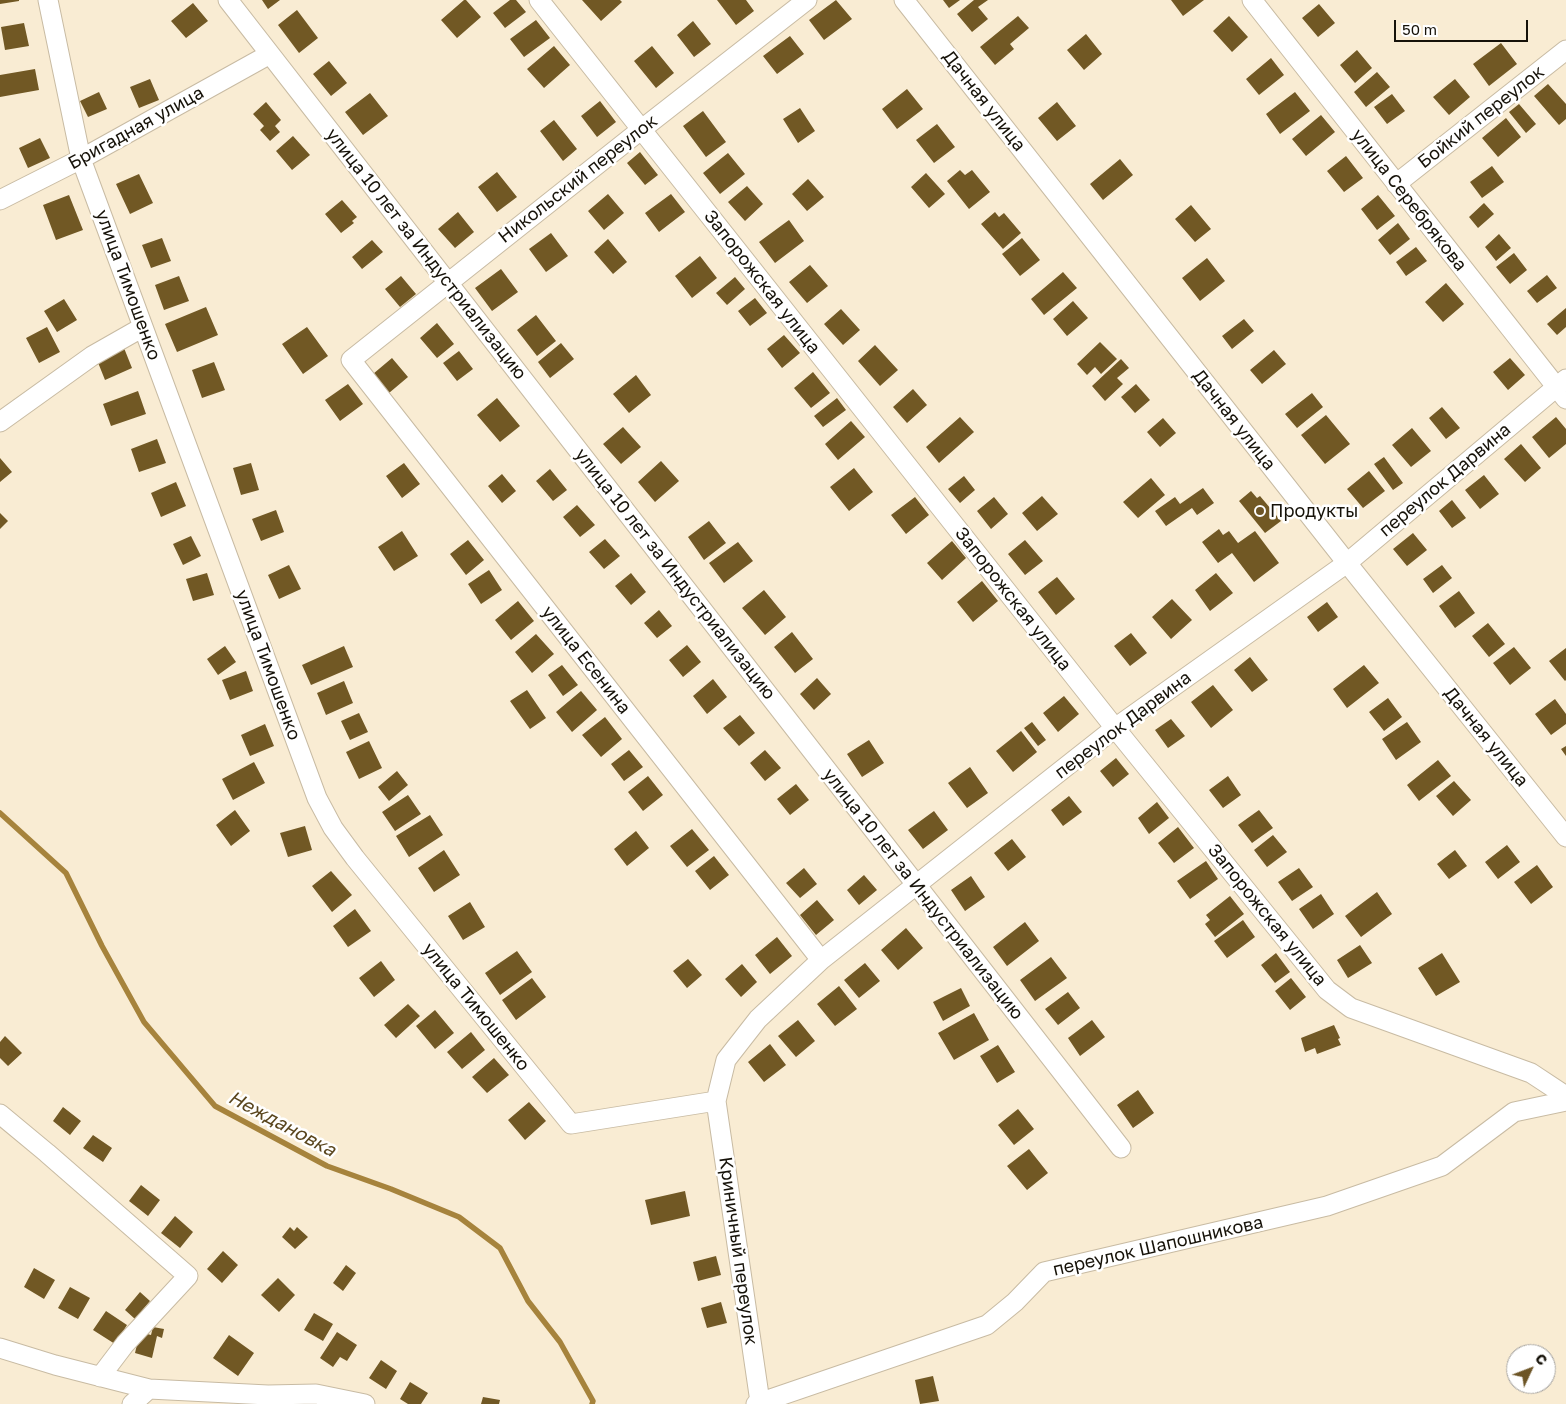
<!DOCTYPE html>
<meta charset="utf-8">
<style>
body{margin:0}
#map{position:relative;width:1566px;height:1404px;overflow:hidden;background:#f9ecd3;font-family:"Golos Text",sans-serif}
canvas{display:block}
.north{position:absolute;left:1506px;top:1344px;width:50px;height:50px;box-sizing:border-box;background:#fff;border:1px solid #a2a09d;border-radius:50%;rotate:47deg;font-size:14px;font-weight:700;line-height:20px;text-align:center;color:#161209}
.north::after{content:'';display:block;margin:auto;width:18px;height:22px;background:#6d5526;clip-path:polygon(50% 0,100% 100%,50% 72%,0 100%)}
.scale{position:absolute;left:1394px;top:20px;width:134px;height:22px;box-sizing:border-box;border:2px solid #161209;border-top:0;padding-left:6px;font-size:15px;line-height:18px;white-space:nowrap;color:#161209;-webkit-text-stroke:4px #fff;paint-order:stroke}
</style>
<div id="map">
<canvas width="1566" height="1404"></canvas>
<div class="north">С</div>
<div class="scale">50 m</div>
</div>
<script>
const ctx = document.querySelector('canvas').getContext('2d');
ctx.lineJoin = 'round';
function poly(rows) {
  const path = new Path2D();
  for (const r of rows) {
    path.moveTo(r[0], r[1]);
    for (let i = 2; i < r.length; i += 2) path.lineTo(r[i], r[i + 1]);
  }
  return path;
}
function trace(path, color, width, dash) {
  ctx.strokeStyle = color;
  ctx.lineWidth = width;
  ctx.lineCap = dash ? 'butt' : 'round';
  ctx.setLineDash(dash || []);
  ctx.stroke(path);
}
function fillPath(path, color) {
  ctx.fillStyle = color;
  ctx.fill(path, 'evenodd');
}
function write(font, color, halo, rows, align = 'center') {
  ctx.font = font + ' "Golos Text",sans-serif';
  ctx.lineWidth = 5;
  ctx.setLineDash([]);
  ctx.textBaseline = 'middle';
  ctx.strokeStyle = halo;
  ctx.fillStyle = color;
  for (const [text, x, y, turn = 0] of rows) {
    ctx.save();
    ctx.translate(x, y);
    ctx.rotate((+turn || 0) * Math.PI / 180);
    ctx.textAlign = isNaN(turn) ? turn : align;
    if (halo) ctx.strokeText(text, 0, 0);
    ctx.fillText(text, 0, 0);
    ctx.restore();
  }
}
trace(poly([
 [0,813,66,873,102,946,144,1022,215,1106,327,1166,391,1189,459,1217,500,1248,528,1301,560,1342,593,1401,592,1404]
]), '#a6833c', 5.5);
fillPath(poly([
 [0,0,19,0,19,1,0,4],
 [262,0,280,0,268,9],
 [464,0,466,0,481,17,457,38,441,20],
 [510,0,516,0,526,12,505,28,493,13],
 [582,0,620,0,622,2,601,21],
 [717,0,746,0,754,11,736,25],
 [836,0,852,19,824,40,809,20],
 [943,0,960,0,949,8],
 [974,0,988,0,978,7,988,19,972,32,957,14],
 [1171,0,1204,0,1183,16],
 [193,3,208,21,186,38,171,21],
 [1319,4,1335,23,1318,37,1302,18],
 [297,10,318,38,299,53,278,25],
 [1018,16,1029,28,1010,44,1014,49,995,65,980,47],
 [1229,16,1248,37,1232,52,1213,31],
 [536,20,550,38,524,57,510,39],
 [693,21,711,44,694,57,677,35],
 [24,23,29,46,5,50,1,27],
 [1086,34,1102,54,1084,70,1067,50],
 [790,36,804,54,777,74,763,56],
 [1501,43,1517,64,1489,86,1473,64],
 [554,46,570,65,544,88,527,69],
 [652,46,674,73,656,88,634,61],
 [1357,50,1372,68,1355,83,1340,65],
 [1271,58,1284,75,1259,95,1246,79],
 [329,61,347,83,331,96,313,74],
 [35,69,39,90,0,97,0,75],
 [1377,72,1390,87,1366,107,1354,92],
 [150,79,159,100,139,108,130,87],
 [1455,79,1470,97,1449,115,1433,97],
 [1548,84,1566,104,1566,119,1559,125,1534,96],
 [907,89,923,109,897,129,882,109],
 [99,92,107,109,88,117,80,101],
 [1295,92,1310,111,1280,134,1266,114],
 [370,93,388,116,363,135,345,112],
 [1392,94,1405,111,1387,124,1374,107],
 [600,101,616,122,597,137,581,116],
 [266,102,281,120,275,126,280,132,270,141,260,130,264,126,253,114],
 [1057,102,1076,126,1057,141,1038,118],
 [1519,104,1536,124,1526,133,1509,112],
 [800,108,815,131,798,143,783,119],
 [703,111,726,142,706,157,683,126],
 [1321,115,1335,132,1306,156,1292,139],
 [1506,118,1521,137,1498,157,1482,138],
 [554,120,577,149,563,161,540,131],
 [937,124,955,147,934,163,916,140],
 [293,136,310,155,292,170,276,151],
 [40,138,50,158,28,168,19,148],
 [640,152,658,175,645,185,627,163],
 [728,153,745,174,720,194,703,173],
 [1346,156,1363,178,1344,192,1327,171],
 [1120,159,1133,175,1103,200,1090,184],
 [1492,166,1504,182,1482,198,1470,182],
 [960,170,965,175,972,170,990,192,969,209,947,181],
 [497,172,517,197,497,212,478,187],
 [926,173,945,194,929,208,911,187],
 [139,174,153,203,130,214,116,184],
 [808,179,824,197,807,211,792,194],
 [747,186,763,204,745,221,728,202],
 [608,194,624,213,604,230,588,211],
 [671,194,685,212,659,232,645,213],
 [69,195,83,230,56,240,43,205],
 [1378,195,1395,216,1377,230,1361,209],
 [342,200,357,217,352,221,354,223,341,233,325,214],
 [1484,203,1494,214,1478,228,1469,217],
 [1191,205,1211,229,1195,242,1175,219],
 [458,212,474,232,455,248,438,229],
 [995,212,999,217,1004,213,1021,233,1003,249,981,224],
 [789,220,804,241,775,263,759,242],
 [1398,223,1410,239,1390,255,1378,240],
 [551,233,568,256,546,272,529,249],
 [1499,234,1511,248,1496,261,1485,247],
 [162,238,171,261,151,268,142,245],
 [1022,238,1040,260,1020,276,1002,254],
 [608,239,627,262,613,274,594,252],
 [372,240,383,252,362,269,352,257],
 [1416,247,1427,261,1406,276,1396,262],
 [1514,253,1527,270,1510,284,1496,267],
 [700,256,717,278,692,298,675,276],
 [1207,258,1225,281,1200,301,1182,278],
 [810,265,828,286,807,303,789,282],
 [501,269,518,292,492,311,475,288],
 [1063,272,1077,288,1044,315,1031,299],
 [1547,275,1557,288,1537,303,1527,291],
 [179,276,189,301,164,310,155,285],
 [401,276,416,294,400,307,385,289],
 [735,277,745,289,727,305,716,293],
 [1446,283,1464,304,1443,322,1425,302],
 [755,298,767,313,750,326,738,311],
 [64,299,77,320,57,332,44,311],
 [1073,301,1088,318,1067,336,1053,319],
 [206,307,218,335,177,352,165,324],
 [1566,308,1566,327,1557,335,1547,324],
 [841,309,860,330,843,345,824,324],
 [536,315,556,341,537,356,517,330],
 [1244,319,1254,331,1232,349,1222,336],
 [437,323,454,344,437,358,420,338],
 [47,327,60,352,39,363,26,338],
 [307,327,328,356,303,374,282,344],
 [784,335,800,353,782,368,767,349],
 [1100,342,1117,359,1101,374,1095,367,1087,375,1077,364],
 [561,343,574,359,550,378,538,362],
 [875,345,898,370,880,386,858,361],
 [124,348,132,368,105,380,97,360],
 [1274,350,1286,364,1262,384,1250,370],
 [459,351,473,369,457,381,443,363],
 [392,358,408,377,389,393,373,374],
 [1510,358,1525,375,1508,390,1493,372],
 [1121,359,1129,368,1117,378,1123,384,1105,401,1092,386],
 [214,362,225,390,202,398,192,370],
 [813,372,830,393,811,408,794,388],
 [636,375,651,395,629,413,613,394],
 [348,384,363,404,340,421,325,400],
 [1136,384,1150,400,1135,413,1121,397],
 [913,389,927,405,907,423,893,407],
 [138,391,146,414,111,426,103,404],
 [1312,393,1323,407,1297,428,1285,414],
 [497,398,520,426,500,442,477,415],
 [837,398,846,410,823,427,814,416],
 [1442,407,1460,428,1446,439,1429,418],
 [1326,415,1350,444,1325,464,1301,435],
 [960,417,974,432,939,463,926,447],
 [1556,417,1566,429,1566,444,1549,458,1532,437],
 [1163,418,1176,433,1160,447,1147,432],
 [851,421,865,437,838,460,825,444],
 [623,427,641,447,621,464,603,444],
 [1412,428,1431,451,1411,467,1392,445],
 [157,439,166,463,139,472,131,449],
 [1521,444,1541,468,1525,482,1504,459],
 [1384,457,1403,483,1393,490,1374,464],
 [0,458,12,472,0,482],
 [661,461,679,481,655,502,638,482],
 [251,463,259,490,241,495,233,468],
 [404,463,420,484,402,498,386,476],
 [854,468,873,492,849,511,830,487],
 [550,469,567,490,553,501,536,481],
 [1369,471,1385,491,1363,508,1347,489],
 [502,474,516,491,502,503,488,486],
 [1484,475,1499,494,1480,509,1465,490],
 [964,476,975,490,960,503,948,489],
 [1151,478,1165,495,1138,518,1123,502],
 [176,482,186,506,161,517,151,493],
 [1203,488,1214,503,1197,515,1192,508,1166,526,1155,511,1175,497,1180,504],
 [1251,491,1257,498,1260,496,1281,521,1265,533,1239,501],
 [1042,496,1058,514,1037,531,1022,513],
 [915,497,929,515,906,534,891,515],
 [994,497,1008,514,991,529,977,511],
 [1452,500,1466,518,1452,528,1439,511],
 [577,505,595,525,580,537,563,517],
 [276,510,284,532,261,541,252,519],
 [0,513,8,521,0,529],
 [709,521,726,543,704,560,688,537],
 [1219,529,1223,535,1229,531,1238,543,1255,531,1279,563,1254,582,1232,553,1218,563,1202,542],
 [402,531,418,556,394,571,378,547],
 [1413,533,1427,550,1407,566,1393,549],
 [191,536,201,556,183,565,173,544],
 [605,539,620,556,604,569,589,552],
 [468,540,484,560,466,575,450,554],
 [1025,540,1043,561,1025,575,1008,554],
 [952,541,966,558,942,580,927,563],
 [738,542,753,561,724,583,709,563],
 [289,565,301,589,279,599,268,575],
 [1442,565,1452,578,1433,593,1423,579],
 [489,570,502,590,481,604,468,584],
 [207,573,214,595,193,601,186,579],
 [631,573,646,592,631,605,615,586],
 [1216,573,1233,593,1210,611,1195,590],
 [1057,577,1075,599,1056,615,1038,592],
 [982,581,998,601,973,622,957,602],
 [764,590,786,617,765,635,742,608],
 [1459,591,1475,613,1455,628,1439,606],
 [1172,599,1192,620,1171,639,1152,617],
 [518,601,534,621,511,640,495,620],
 [1327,602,1338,617,1318,632,1307,617],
 [659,610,672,626,657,638,644,623],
 [1488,623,1505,644,1489,657,1472,636],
 [792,632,813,659,795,673,774,647],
 [1131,633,1147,653,1130,666,1114,646],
 [536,634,554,654,532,673,515,652],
 [687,645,701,662,683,677,669,660],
 [225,646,236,662,218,675,207,659],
 [344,646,353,667,311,685,302,665],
 [1514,647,1531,668,1510,685,1493,663],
 [1566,648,1566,680,1565,681,1549,661],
 [1250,657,1268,680,1252,692,1234,670],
 [562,665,578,685,563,696,548,675],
 [1364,665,1379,683,1347,708,1333,689],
 [246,671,253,691,230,700,222,680],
 [817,678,831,694,814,710,800,694],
 [713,679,727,697,707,714,693,696],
 [344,681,353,703,326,715,317,693],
 [1213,685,1233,710,1211,728,1191,702],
 [527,690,546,718,530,729,510,701],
 [581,691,597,710,572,732,556,712],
 [1064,696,1079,714,1058,732,1043,713],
 [1388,698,1402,717,1384,731,1369,712],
 [1555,699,1566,714,1566,724,1551,735,1535,714],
 [359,713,368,732,350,740,341,721],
 [740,715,755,733,739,746,723,728],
 [605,717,622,739,601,757,582,735],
 [1171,719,1185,736,1168,748,1155,730],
 [1032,722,1046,740,1038,746,1024,728],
 [1407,722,1421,742,1396,760,1382,739],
 [265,724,274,746,250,756,241,735],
 [1021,731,1037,752,1013,772,996,751],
 [869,740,884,763,862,777,847,754],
 [369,741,382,768,359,779,346,752],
 [1566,746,1566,756,1561,749],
 [629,750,643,767,624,781,611,764],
 [765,750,781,768,765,781,750,763],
 [1116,758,1129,774,1113,787,1100,771],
 [1438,760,1451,776,1419,801,1407,785],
 [254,762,265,783,233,800,222,779],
 [970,767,988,793,967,808,948,783],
 [397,771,408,785,389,801,378,787],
 [648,776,663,795,643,811,628,792],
 [1228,776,1241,795,1223,808,1209,790],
 [1454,781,1471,800,1453,816,1436,796],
 [796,784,809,800,790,815,777,799],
 [408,795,421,814,395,831,382,812],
 [1069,796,1082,812,1063,826,1051,810],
 [1157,802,1169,818,1149,834,1138,818],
 [235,810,250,831,231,846,216,825],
 [1259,810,1273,828,1252,843,1238,825],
 [934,811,948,830,923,849,908,830],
 [430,815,443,835,409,857,396,836],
 [305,826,312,850,288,857,280,833],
 [1178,827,1194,848,1174,863,1158,843],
 [692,829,709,850,687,867,670,846],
 [636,831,649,848,627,866,614,849],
 [1273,835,1287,852,1267,867,1254,850],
 [1012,839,1026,857,1008,871,994,853],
 [1507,845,1520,862,1498,879,1485,862],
 [444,850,460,875,434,892,418,868],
 [1455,850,1467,866,1449,879,1437,864],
 [714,856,729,875,710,890,695,871],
 [1206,861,1218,879,1190,899,1177,881],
 [1537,865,1553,887,1531,904,1514,882],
 [804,868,817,884,800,898,786,883],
 [1299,868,1313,887,1292,901,1278,882],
 [331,871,352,895,332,912,312,886],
 [864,875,877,890,859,905,847,890],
 [971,876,985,897,965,911,951,890],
 [1377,892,1392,914,1361,937,1345,916],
 [1321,894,1334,914,1313,929,1299,909],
 [1230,896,1244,914,1215,937,1205,924,1210,920,1206,915],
 [817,900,834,920,816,935,800,915],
 [470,902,485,927,463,940,448,916],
 [355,909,371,931,348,947,333,926],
 [1243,920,1255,937,1227,958,1214,941],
 [1025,922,1039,941,1007,966,993,947],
 [906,928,923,948,898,970,881,950],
 [777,937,792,956,770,974,755,955],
 [1360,945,1372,963,1348,978,1337,960],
 [517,951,532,972,500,995,485,973],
 [1276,953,1290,972,1275,983,1261,965],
 [1442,953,1460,982,1436,996,1418,968],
 [1051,957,1067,978,1035,1001,1020,980],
 [688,959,702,975,687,988,673,971],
 [381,961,395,980,374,997,359,978],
 [865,963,880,981,859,998,844,980],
 [742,964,757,982,741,997,725,979],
 [532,978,546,997,516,1020,502,1000],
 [1291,978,1306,997,1290,1010,1275,991],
 [839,986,857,1009,835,1026,817,1004],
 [961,988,970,1006,943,1021,933,1002],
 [1068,992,1080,1008,1058,1025,1045,1009],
 [408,1004,420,1016,396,1038,384,1025],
 [435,1010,454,1033,435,1049,416,1026],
 [974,1013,989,1040,954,1060,938,1033],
 [798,1020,815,1041,796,1057,778,1036],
 [1092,1020,1105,1037,1080,1056,1068,1038],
 [1334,1025,1340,1038,1338,1039,1341,1045,1317,1054,1315,1048,1305,1052,1301,1038],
 [471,1032,485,1050,462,1069,447,1052],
 [5,1036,22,1053,8,1066,0,1058,0,1042],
 [770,1044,786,1065,764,1082,748,1062],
 [998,1045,1015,1072,997,1083,980,1056],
 [494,1058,509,1075,487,1093,472,1077],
 [1138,1090,1154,1113,1133,1128,1117,1105],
 [529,1102,546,1121,525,1140,508,1120],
 [63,1107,81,1121,70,1135,53,1121],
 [1018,1109,1034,1129,1014,1145,998,1125],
 [93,1135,112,1148,103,1162,83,1148],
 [1029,1149,1048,1173,1027,1190,1007,1166],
 [141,1185,160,1200,148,1216,129,1201],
 [685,1191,690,1216,651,1225,645,1200],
 [175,1216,193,1232,180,1248,161,1233],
 [290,1227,294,1231,297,1227,308,1237,295,1249,282,1237],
 [223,1251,238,1265,222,1283,207,1269],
 [716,1256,721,1275,698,1281,693,1262],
 [346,1265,356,1273,343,1291,333,1283],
 [34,1268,55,1280,44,1299,24,1287],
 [278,1278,295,1295,279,1312,261,1295],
 [70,1287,90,1298,78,1319,58,1308],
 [140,1292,150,1301,135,1319,125,1310],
 [721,1302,727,1323,707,1328,701,1308],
 [106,1311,127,1325,115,1344,93,1330],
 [314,1313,333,1324,323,1341,304,1330],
 [153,1327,164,1329,162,1338,157,1336,152,1358,135,1353,140,1332,151,1335],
 [337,1332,357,1345,347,1361,340,1357,333,1367,320,1358],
 [229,1335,254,1353,238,1376,213,1358],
 [381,1360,397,1371,386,1389,369,1378],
 [933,1376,939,1401,920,1404,915,1380],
 [410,1382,428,1393,421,1404,408,1404,400,1399],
 [483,1397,500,1400,499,1404,481,1404]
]), '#715824');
const minor = poly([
 [48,0,81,159,317,798,333,828,355,858,571,1124,716,1101],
 [228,0,1121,1148],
 [539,0,1115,728,1327,990,1351,1008,1531,1073,1566,1096],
 [807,0,642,129,351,360,821,960],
 [904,0,1347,563,1566,837],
 [1252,0,1566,399],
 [1396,184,1566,50],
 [0,200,81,159,270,54],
 [0,422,92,356,143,327],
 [0,1114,47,1153,188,1276,125,1344,100,1377],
 [0,1348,55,1365,149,1389,268,1395,316,1394,365,1404],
 [760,1402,716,1101,726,1060,758,1019,821,960,1115,728,1347,563,1566,379],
 [132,1404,149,1389],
 [756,1404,987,1325,1015,1302,1044,1272,1327,1206,1442,1166,1514,1112,1566,1101]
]);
trace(minor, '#c8bba3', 21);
trace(minor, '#fff', 19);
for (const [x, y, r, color] of [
 [1260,511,5,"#6d5526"]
]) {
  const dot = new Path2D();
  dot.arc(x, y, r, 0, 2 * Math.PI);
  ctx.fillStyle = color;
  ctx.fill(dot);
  trace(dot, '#fff', 2);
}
write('18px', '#161209', '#fff', [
 ["Дачная улица",984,101,52],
 ["Бойкий переулок",1481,117,-38],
 ["Бригадная улица",136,128,-29],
 ["Никольский переулок",578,179,-38],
 ["улица Серебрякова",1409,200,52],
 ["улица 10 лет за Индустриализацию",426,254,52],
 ["Запорожская улица",762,282,52],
 ["улица Тимошенко",128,285,70],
 ["Дачная улица",1234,420,52],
 ["переулок Дарвина",1445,480,-40],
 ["улица 10 лет за Индустриализацию",675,574,52],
 ["Запорожская улица",1013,599,52],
 ["улица Есенина",586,660,52],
 ["улица Тимошенко",268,665,70],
 ["переулок Дарвина",1123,725,-37],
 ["Дачная улица",1486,737,51],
 ["улица 10 лет за Индустриализацию",923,894,52],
 ["Запорожская улица",1267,915,51],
 ["улица Тимошенко",476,1007,51],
 ["переулок Шапошникова",1158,1246,-13],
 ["Криничный переулок",738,1251,82]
]);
write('18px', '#161209', '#fff', [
 ["Продукты",1270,511]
], 'left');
write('italic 19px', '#5a461e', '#fff', [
 ["Неждановка",282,1124,28]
]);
</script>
